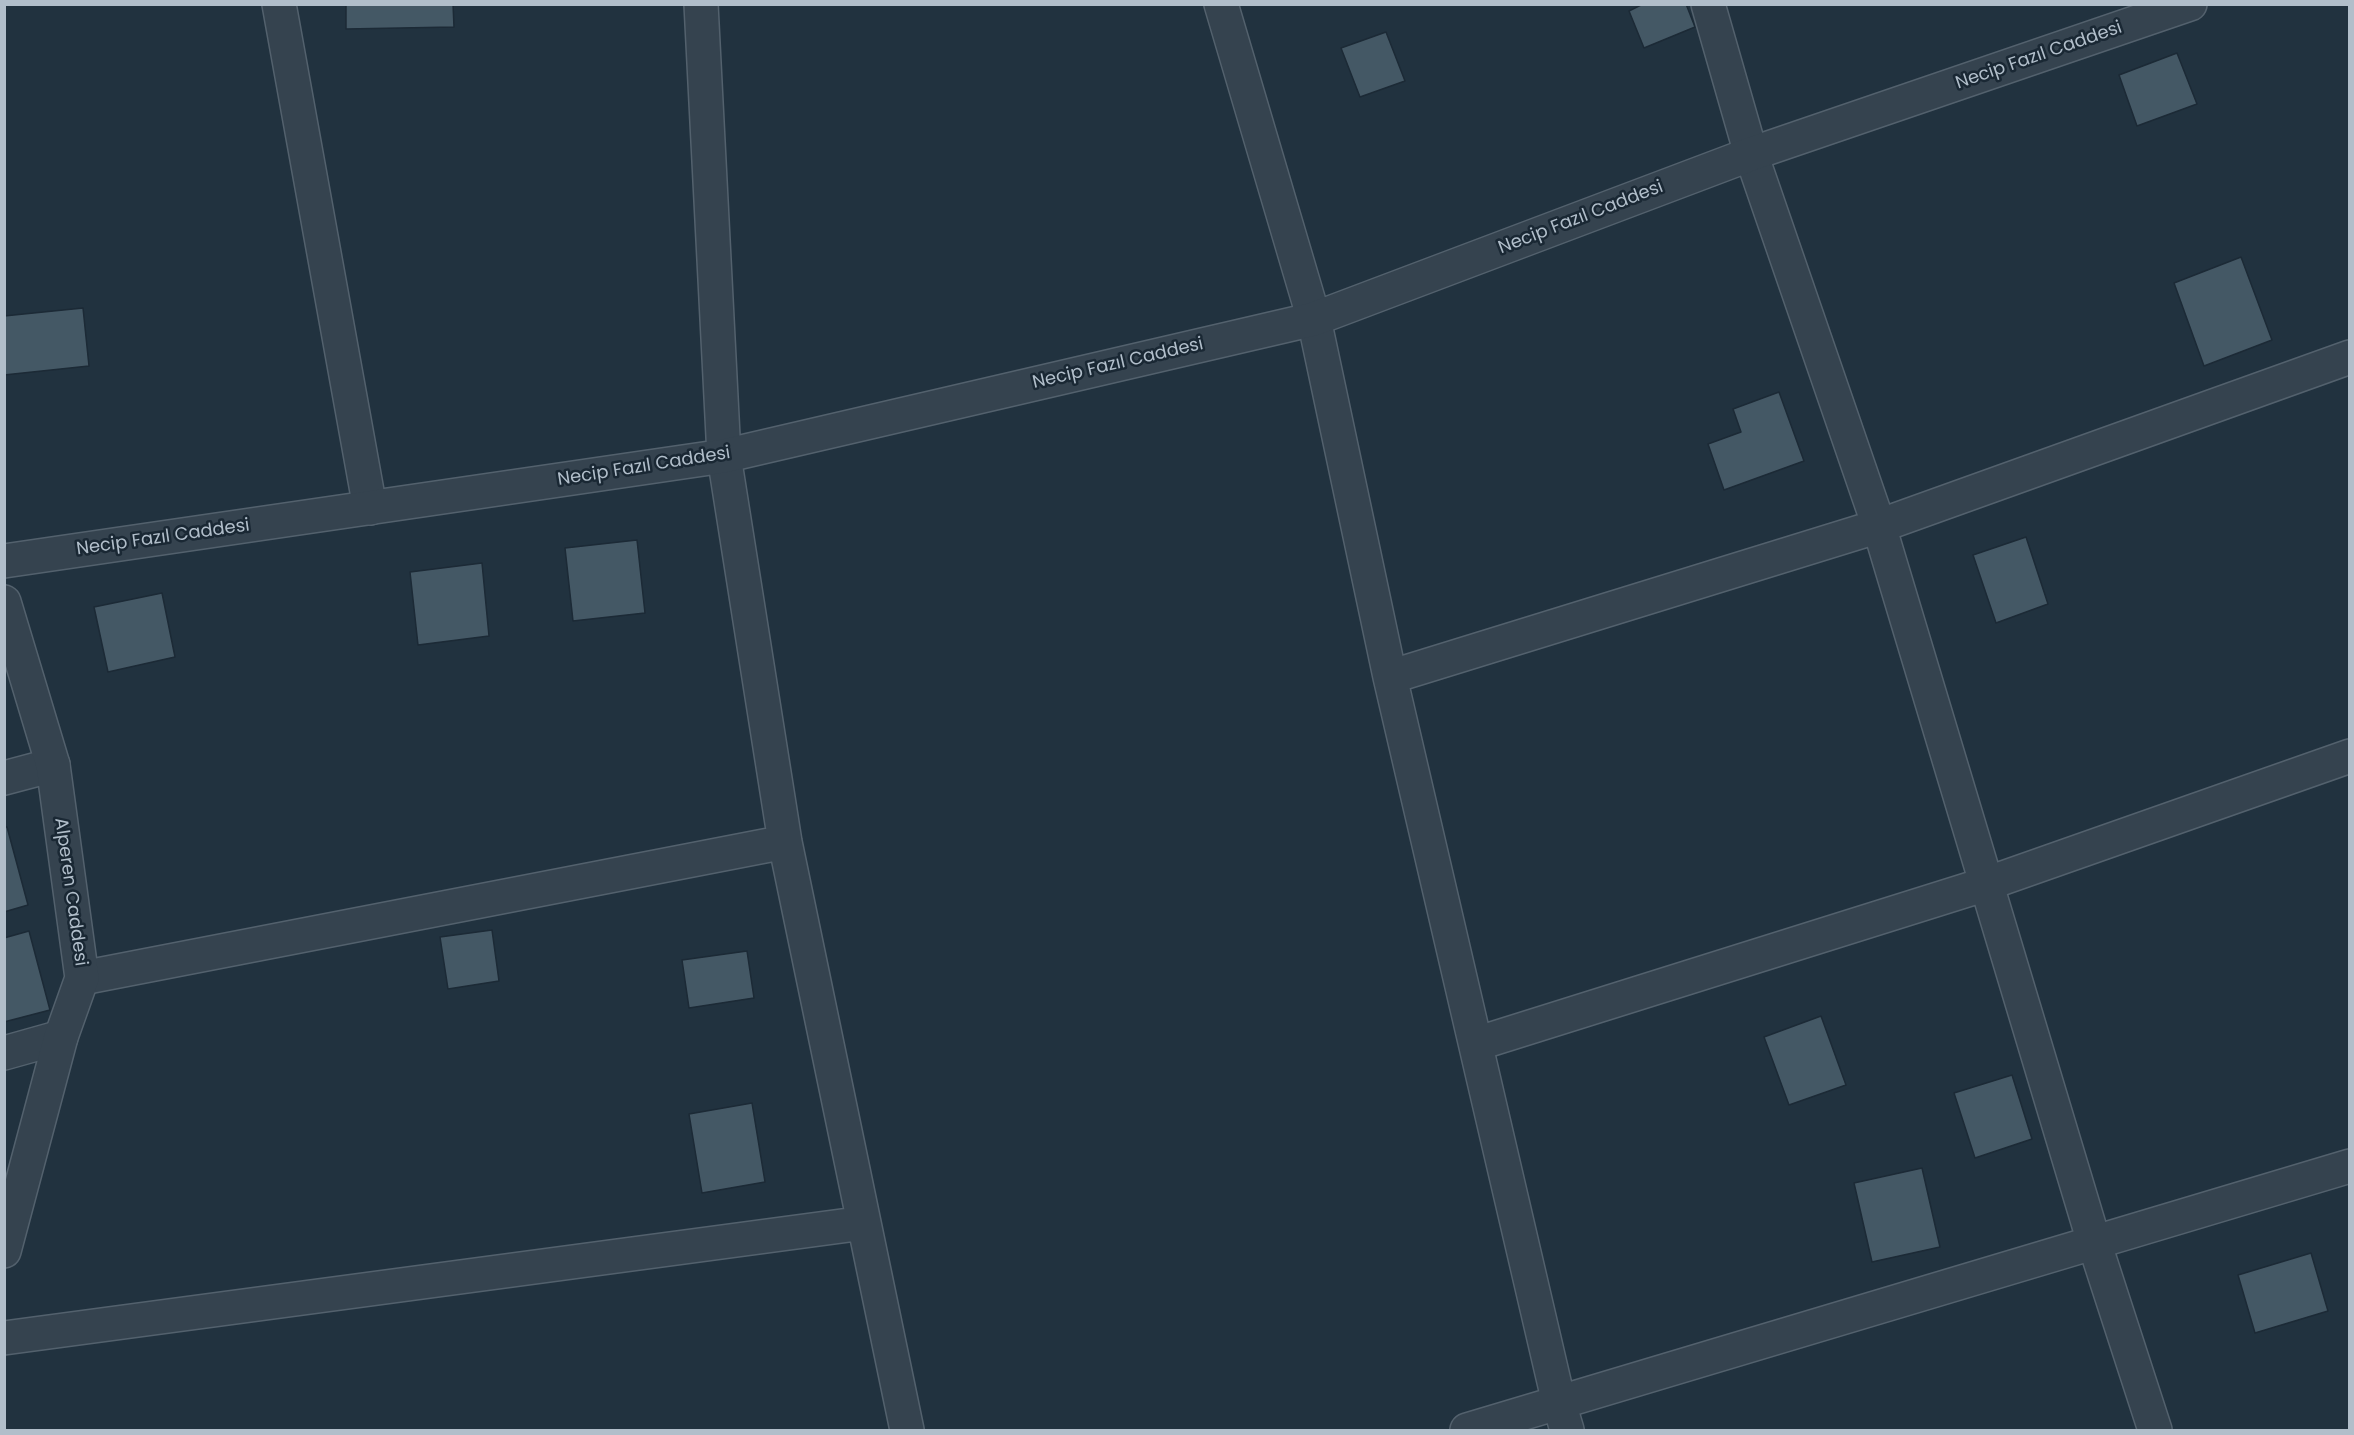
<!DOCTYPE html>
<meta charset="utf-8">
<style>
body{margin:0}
#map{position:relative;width:2354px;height:1435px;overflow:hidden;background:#21323f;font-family:Poppins,sans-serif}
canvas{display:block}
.frame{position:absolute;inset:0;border:6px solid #b1beca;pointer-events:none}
</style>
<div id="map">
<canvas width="2354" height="1435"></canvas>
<div class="frame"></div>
</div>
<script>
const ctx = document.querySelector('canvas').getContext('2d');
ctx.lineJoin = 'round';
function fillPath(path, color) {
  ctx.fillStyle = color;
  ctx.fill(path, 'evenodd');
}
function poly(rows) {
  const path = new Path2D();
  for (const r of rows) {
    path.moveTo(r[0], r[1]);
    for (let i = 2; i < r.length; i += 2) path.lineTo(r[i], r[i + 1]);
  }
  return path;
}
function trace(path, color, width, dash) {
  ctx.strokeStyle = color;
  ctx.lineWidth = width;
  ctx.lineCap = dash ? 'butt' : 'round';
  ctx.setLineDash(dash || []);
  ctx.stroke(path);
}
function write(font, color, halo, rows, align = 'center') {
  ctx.font = font + ' Poppins,sans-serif';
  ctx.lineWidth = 5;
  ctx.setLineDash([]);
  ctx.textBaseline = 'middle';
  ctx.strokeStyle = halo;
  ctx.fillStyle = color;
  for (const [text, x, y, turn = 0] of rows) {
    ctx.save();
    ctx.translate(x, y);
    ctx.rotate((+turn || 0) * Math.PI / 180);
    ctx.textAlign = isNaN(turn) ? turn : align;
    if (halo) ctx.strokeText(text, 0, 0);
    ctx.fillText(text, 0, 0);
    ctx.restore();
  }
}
const building = poly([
 [346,4,453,4,454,27,346,29,346,4],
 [1643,4,1686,4,1695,27,1644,48,1629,11,1643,4],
 [1386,32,1405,81,1360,97,1341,48,1386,32],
 [2177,53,2197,104,2137,126,2119,75,2177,53],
 [2241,257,2272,340,2204,366,2174,283,2241,257],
 [83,308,89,366,4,375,4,316,83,308],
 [1779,392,1804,461,1724,490,1708,444,1741,432,1733,409,1779,392],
 [2026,537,2048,604,1996,623,1973,555,2026,537],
 [637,540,645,613,573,621,565,548,637,540],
 [482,563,489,636,418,645,410,572,482,563],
 [162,593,175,657,108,672,94,607,162,593],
 [4,827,7,827,28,905,4,912,4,827],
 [492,930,499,981,448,989,440,937,492,930],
 [29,931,50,1010,4,1022,4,938,29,931],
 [747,951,754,998,689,1008,682,960,747,951],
 [1821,1016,1846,1085,1789,1105,1764,1037,1821,1016],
 [2012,1075,2032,1139,1975,1158,1954,1093,2012,1075],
 [752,1103,765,1182,702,1193,689,1114,752,1103],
 [1922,1168,1940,1247,1872,1262,1854,1183,1922,1168],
 [2311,1253,2328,1311,2255,1333,2238,1275,2311,1253]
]);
fillPath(building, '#445865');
trace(building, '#1c2a36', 1.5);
const minor = poly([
 [279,4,370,508],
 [701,4,724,456,785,842,907,1430],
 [1221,4,1314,319,1390,677,1559,1403,1567,1430],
 [1708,4,1751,154,1879,526,2094,1242,2155,1430],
 [1390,677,1879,526,2350,357],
 [4,778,53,765],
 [82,978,785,842],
 [1476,1044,1986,884,2350,756],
 [4,1053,61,1037],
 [4,1338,864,1223],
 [1467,1430,2350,1166]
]);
const tertiary = poly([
 [4,561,724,456,1314,319,1751,154,2190,4],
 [4,602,53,765,82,978,61,1037,4,1251]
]);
trace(minor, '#53616d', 36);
trace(tertiary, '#53616d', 36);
trace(minor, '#35434f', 33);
trace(tertiary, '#35434f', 33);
write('18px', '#b1beca', '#1a2834', [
 ["Necip Fazıl Caddesi",2039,56,-19],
 ["Necip Fazıl Caddesi",1581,218,-21],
 ["Necip Fazıl Caddesi",1118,364,-13],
 ["Necip Fazıl Caddesi",644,467,-9],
 ["Necip Fazıl Caddesi",163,538,-8],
 ["Alperen Caddesi",70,892,82]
]);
</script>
